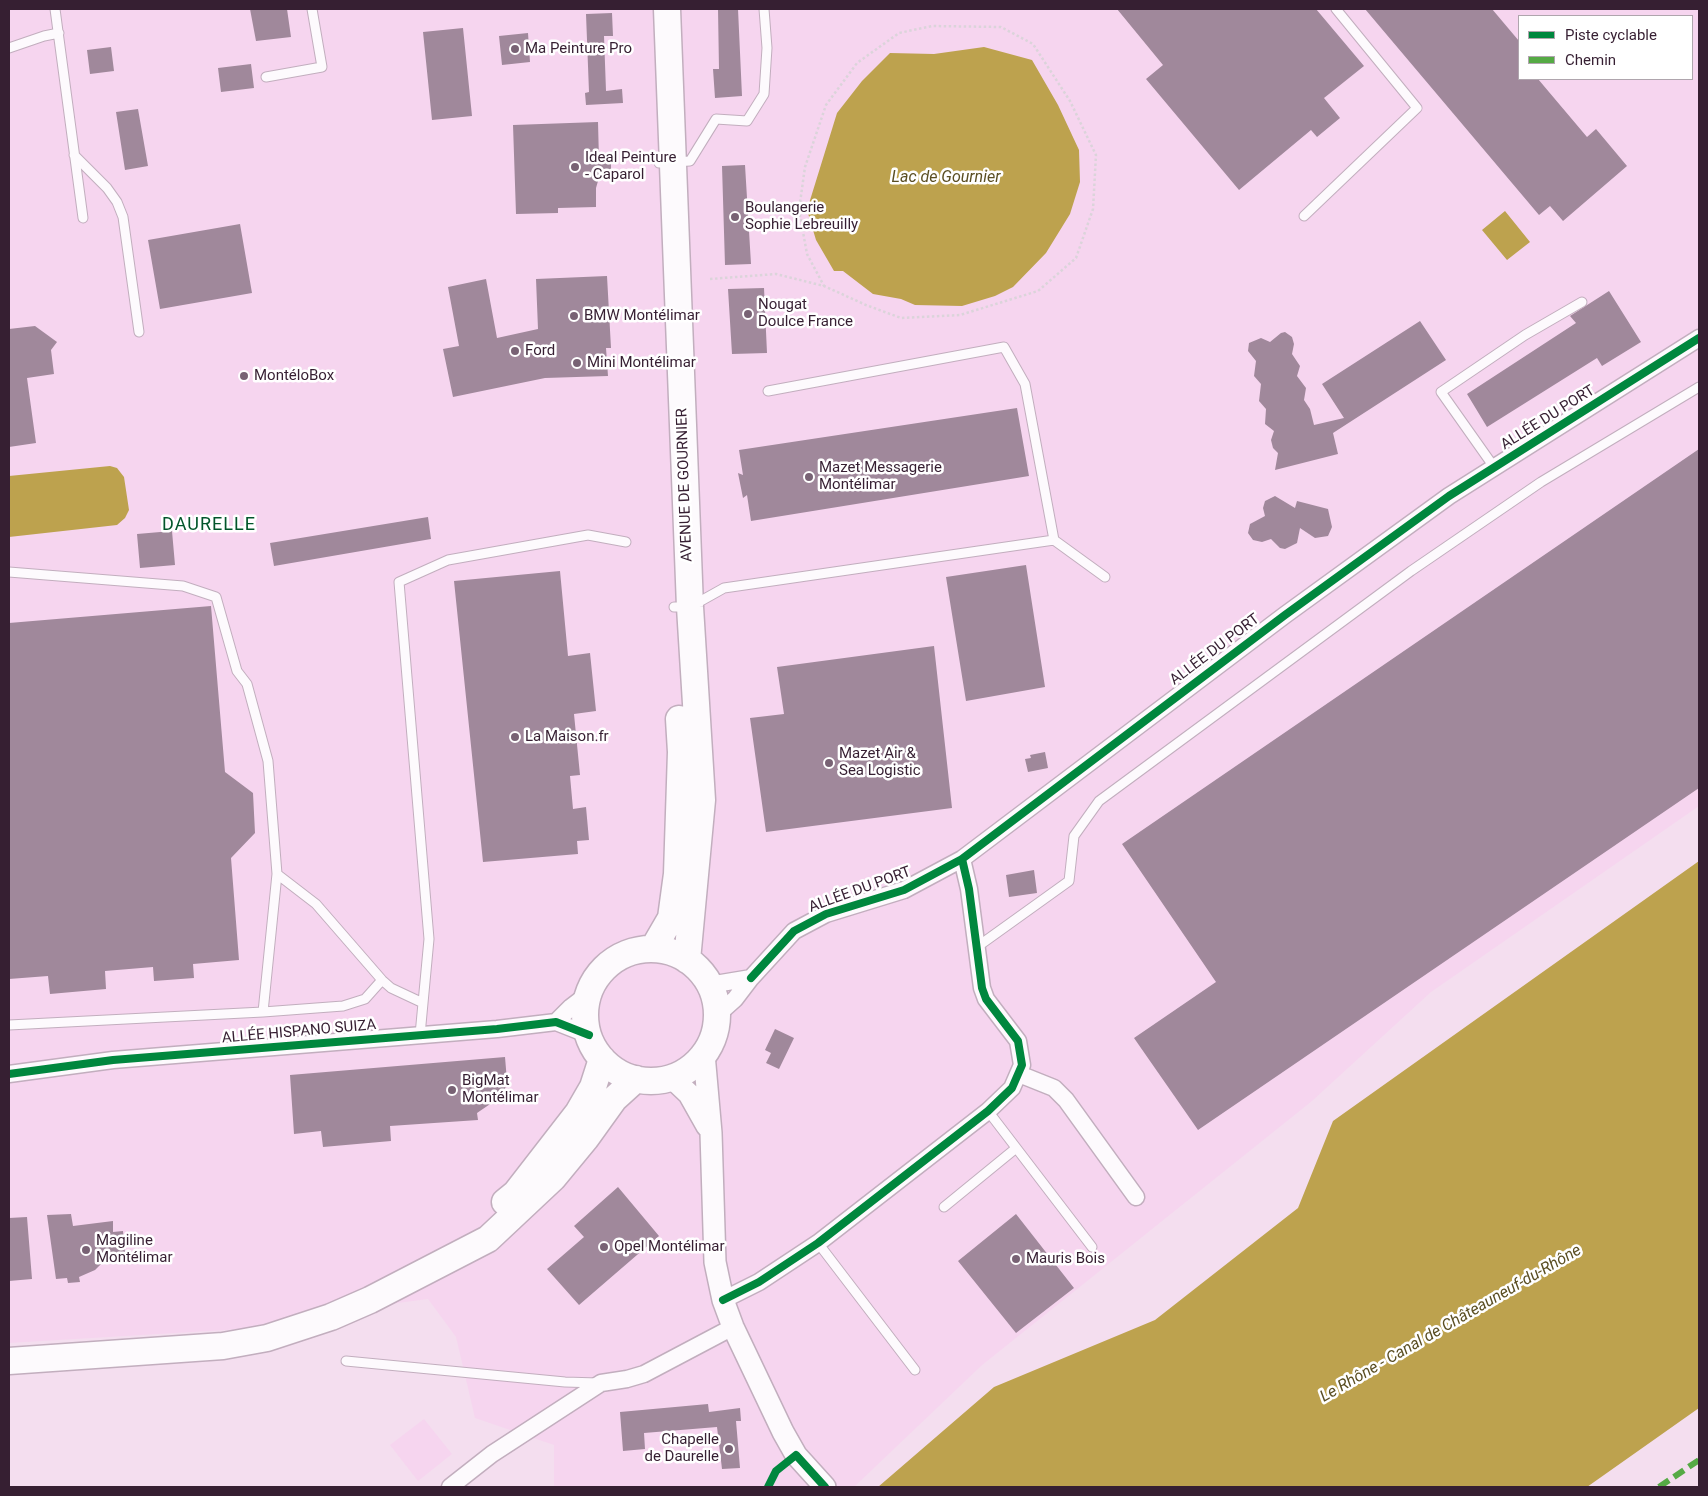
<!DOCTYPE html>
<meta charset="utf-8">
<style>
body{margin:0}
#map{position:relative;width:1708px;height:1496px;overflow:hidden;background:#f4deef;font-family:Roboto,sans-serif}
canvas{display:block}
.frame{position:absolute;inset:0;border:10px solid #361f32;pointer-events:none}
.legend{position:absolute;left:1518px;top:15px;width:175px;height:65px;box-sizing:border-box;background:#fff;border:1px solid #afa5ad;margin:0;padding:6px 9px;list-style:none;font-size:15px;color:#361f32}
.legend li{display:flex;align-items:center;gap:10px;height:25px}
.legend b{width:25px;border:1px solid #afa5ad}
</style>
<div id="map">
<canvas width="1708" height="1496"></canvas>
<div class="frame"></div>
<ul class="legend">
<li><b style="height:6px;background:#00873e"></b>Piste cyclable</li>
<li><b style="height:6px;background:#55aa45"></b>Chemin</li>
</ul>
</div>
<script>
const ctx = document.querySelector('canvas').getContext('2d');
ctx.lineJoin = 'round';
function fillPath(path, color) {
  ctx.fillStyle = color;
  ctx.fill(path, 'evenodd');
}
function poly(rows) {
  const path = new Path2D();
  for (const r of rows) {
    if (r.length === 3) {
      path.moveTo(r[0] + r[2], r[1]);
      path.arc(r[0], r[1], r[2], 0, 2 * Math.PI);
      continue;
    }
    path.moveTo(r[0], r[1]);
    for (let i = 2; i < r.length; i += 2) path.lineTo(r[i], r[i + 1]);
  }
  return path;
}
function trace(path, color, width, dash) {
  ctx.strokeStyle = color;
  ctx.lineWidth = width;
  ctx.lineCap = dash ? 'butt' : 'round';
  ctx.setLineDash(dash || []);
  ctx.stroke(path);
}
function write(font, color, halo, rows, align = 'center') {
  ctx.font = font + ' Roboto,sans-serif';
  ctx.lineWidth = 5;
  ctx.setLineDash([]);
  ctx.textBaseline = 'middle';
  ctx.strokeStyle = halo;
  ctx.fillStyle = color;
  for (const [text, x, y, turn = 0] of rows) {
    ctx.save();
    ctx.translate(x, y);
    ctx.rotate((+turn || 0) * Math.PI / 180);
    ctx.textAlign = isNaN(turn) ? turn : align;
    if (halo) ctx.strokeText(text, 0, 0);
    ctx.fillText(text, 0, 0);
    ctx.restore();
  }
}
fillPath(poly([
 [9,9,1699,9,1699,806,1431,992,1312,1101,981,1366,854,1487,554,1487,554,1445,475,1418,456,1337,428,1299,299,1316,241,1329,9,1343],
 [1519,16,1692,16,1692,79,1519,79],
 [424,1419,452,1454,418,1481,390,1445]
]), '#f6d5ef');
fillPath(poly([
 [984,47,1032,60,1058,105,1079,150,1080,182,1070,214,1046,253,1013,287,995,296,962,306,915,305,901,299,873,294,843,271,834,271,816,240,807,210,837,113,862,81,890,53,934,54],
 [1505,211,1530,242,1507,260,1482,230],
 [110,466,117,468,124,477,129,510,125,518,117,525,9,537,9,476],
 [1699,861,1699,1408,1587,1487,878,1487,994,1387,1155,1320,1298,1208,1333,1121]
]), '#bda24e');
fillPath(poly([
 [250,9,287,9,291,37,256,41],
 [718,9,738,9,742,96,715,98,713,69,719,69],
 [1117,9,1316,9,1364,66,1324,98,1340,118,1317,137,1311,130,1239,190,1146,79,1163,65],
 [1365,9,1492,9,1519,41,1519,79,1538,79,1587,137,1596,129,1627,166,1563,221,1550,206,1539,215],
 [612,13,613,36,604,36,606,91,622,89,623,103,586,105,585,93,589,92,586,14],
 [463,28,472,116,432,120,423,32],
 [528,33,530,62,502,65,499,36],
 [111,47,114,71,90,74,87,50],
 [251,64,254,88,221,92,218,68],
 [138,109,148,166,125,170,116,112],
 [598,122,599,160,611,160,611,173,600,174,596,188,596,207,558,208,558,213,516,214,513,125],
 [745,165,751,264,725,265,722,166],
 [240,224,252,293,160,309,148,240],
 [607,276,611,348,606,348,608,376,545,378,453,397,443,349,459,346,448,287,486,279,497,338,538,329,536,279],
 [764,288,767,353,732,354,728,289],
 [1609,291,1641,342,1602,366,1597,358,1487,427,1467,394,1576,323,1570,316],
 [1420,321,1446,360,1333,433,1338,454,1275,470,1278,453,1273,448,1271,440,1274,431,1265,424,1266,409,1259,401,1261,384,1254,376,1256,361,1248,351,1249,343,1261,338,1270,342,1281,333,1285,332,1292,337,1294,344,1292,354,1300,366,1297,376,1306,388,1304,400,1310,409,1314,425,1344,418,1322,384],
 [35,326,57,342,51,350,54,374,27,378,36,443,9,447,9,329],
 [1017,408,1029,476,751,521,747,495,743,498,738,473,743,475,739,450],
 [1699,449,1699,788,1198,1130,1134,1038,1216,982,1122,844],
 [1275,496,1295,508,1297,501,1328,509,1332,527,1328,536,1315,538,1300,528,1297,543,1285,549,1280,548,1271,539,1262,542,1253,540,1248,533,1250,524,1265,516,1263,508,1265,501],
 [428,517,431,539,274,566,270,543],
 [172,531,175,565,140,568,137,534],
 [1026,565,1045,687,966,701,946,577],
 [560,571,568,656,590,653,596,711,574,714,580,775,570,776,573,809,586,807,589,840,577,841,578,854,483,862,454,581],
 [211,606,225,772,253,793,255,833,231,858,239,960,193,964,194,978,154,981,153,967,105,971,106,989,50,994,48,976,9,979,9,623],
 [934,646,952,808,766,832,750,718,784,714,777,667],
 [1045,752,1048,768,1028,772,1025,759,1031,758,1030,755],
 [1034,870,1037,893,1009,897,1006,875],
 [775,1029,794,1038,779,1069,766,1063,771,1053,765,1050],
 [505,1057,507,1081,505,1089,496,1100,477,1113,478,1120,390,1126,391,1141,323,1147,321,1131,294,1134,290,1075],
 [618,1187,659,1236,579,1305,547,1269,584,1237,574,1226],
 [71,1214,73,1226,113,1221,113,1232,123,1231,125,1252,106,1259,95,1270,79,1277,80,1282,68,1283,67,1278,56,1279,47,1215],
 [1016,1214,1074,1288,1016,1333,958,1261],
 [27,1217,32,1279,9,1281,9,1218],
 [708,1404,709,1412,740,1408,741,1421,736,1421,740,1468,722,1469,717,1427,644,1433,645,1449,623,1451,620,1412]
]), '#a0889b');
const service = poly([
 [55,9,83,218],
 [9,48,44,36,59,33],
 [266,77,322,67,312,9],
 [74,155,107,188,117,202,123,217,139,332],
 [659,163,690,161,716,119,747,121,764,94,767,48,764,9],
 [1304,216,1417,108,1336,9],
 [1494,467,1441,392,1525,335,1582,302],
 [1054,540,1105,577],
 [9,572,183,586,216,597,237,671,247,684,268,761,277,874,316,904,382,980,391,988,423,1003],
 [674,607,690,607,724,588,1054,540,1025,384,1004,347,768,391],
 [277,874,263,1012,343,1006,365,999,382,980],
 [977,947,1069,881,1074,836,1099,801,1411,571,1541,482,1699,387],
 [9,1025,263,1012],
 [420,1035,429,939,399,582,448,560,588,535,626,542],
 [988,1111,1092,1247],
 [944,1207,1015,1149],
 [818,1243,915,1370],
 [346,1361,565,1382,598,1383]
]);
const minor = poly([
 [751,978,794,931,826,914,904,890,962,859,1285,615,1449,496,1699,338],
 [709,985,751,978,735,999,716,1016],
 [556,1022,571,1007,588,994],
 [9,1074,113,1060,497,1029,556,1022,589,1035],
 [1019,1074,1054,1088,1066,1100,1136,1197],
 [723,1300,759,1282,818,1243,988,1111,1012,1088,1022,1065,1018,1041,986,999,982,988,969,889,962,859],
 [450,1487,492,1454,601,1383,627,1379,644,1374,733,1327]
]);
const tertiary = poly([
 [704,1054,711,1133,715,1262,723,1300,733,1327,783,1432,796,1455,825,1487],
 [671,1077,689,1094,707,1126]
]);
const primary = poly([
 [667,9,690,607,702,800,687,960],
 [653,949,671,918,677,874,681,752,679,719],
 [651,1015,66],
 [505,1202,516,1193,578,1113,593,1087,602,1059],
 [9,1361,223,1346,267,1338,331,1317,370,1300,488,1239,553,1178,586,1138,614,1099,636,1079]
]);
trace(service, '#c2aebe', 11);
trace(minor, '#c2aebe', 19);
trace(tertiary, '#c2aebe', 24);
trace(primary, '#c2aebe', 29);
trace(poly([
 [710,279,776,274,824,286,866,305,901,318,960,315,1038,291,1076,258,1093,209,1096,155,1070,101,1033,44,1001,27,932,26,899,33,857,63,826,105,805,167,799,210,807,254,824,286]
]), '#dbd4da', 2.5, [2.5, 2.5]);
trace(service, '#fdfafd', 9);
trace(minor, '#fdfafd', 16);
trace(tertiary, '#fdfafd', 21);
trace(primary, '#fdfafd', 26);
trace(poly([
 [1659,1487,1699,1460]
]), '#55aa45', 6, [12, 6]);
trace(poly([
 [751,978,794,931,826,914,904,890,962,859,1285,615,1449,496,1699,338],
 [9,1074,113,1060,497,1029,556,1022,589,1035],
 [723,1300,759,1282,818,1243,988,1111,1012,1088,1022,1065,1018,1041,986,999,982,988,969,889,962,859],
 [768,1487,776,1471,796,1455,825,1487]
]), '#00873e', 8);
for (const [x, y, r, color] of [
 [515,49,5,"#786274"],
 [575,167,5,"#786274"],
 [735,217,5,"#786274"],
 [748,314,5,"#786274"],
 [574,316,5,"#786274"],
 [515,351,5,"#786274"],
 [577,363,5,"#786274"],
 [244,376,5,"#786274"],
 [809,477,5,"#786274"],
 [515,737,5,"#786274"],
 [829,763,5,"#786274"],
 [452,1090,5,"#786274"],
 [604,1247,5,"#786274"],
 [86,1250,5,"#786274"],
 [1016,1259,5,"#786274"],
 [729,1449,5,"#786274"]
]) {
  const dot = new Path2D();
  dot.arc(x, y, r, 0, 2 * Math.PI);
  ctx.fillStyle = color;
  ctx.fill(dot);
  trace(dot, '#fff', 2);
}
write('15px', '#361f32', '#fff', [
 ["Ma Peinture Pro",525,49],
 ["Ideal Peinture",585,158],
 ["- Caparol",585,175],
 ["Boulangerie",745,208],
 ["Sophie Lebreuilly",745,225],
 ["Nougat",758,305],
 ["Doulce France",758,322],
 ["BMW Montélimar",584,316],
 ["Ford",525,351],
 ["Mini Montélimar",587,363],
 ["MontéloBox",254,376],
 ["Mazet Messagerie",819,468],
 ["Montélimar",819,485],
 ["La Maison.fr",525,737],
 ["Mazet Air &",839,754],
 ["Sea Logistic",839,771],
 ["BigMat",462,1081],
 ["Montélimar",462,1098],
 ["Magiline",96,1241],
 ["Montélimar",96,1258],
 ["Opel Montélimar",614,1247],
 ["Mauris Bois",1026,1259],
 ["Chapelle",719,1440,"right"],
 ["de Daurelle",719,1457,"right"]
], 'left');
write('15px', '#361f32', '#fff', [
 ["ALLÉE DU PORT",1548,418,-32],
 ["AVENUE DE GOURNIER",685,485,-92],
 ["ALLÉE DU PORT",1215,650,-37],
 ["ALLÉE DU PORT",860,890,-20],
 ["ALLÉE HISPANO SUIZA",299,1032,-5]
]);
write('italic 16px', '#5a4e22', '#fff', [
 ["Lac de Gournier",946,178],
 ["Le Rhône - Canal de Châteauneuf-du-Rhône",1451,1324,-30]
]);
ctx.letterSpacing = '1px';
write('18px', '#02552b', '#fff', [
 ["DAURELLE",209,525]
]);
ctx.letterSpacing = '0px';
</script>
